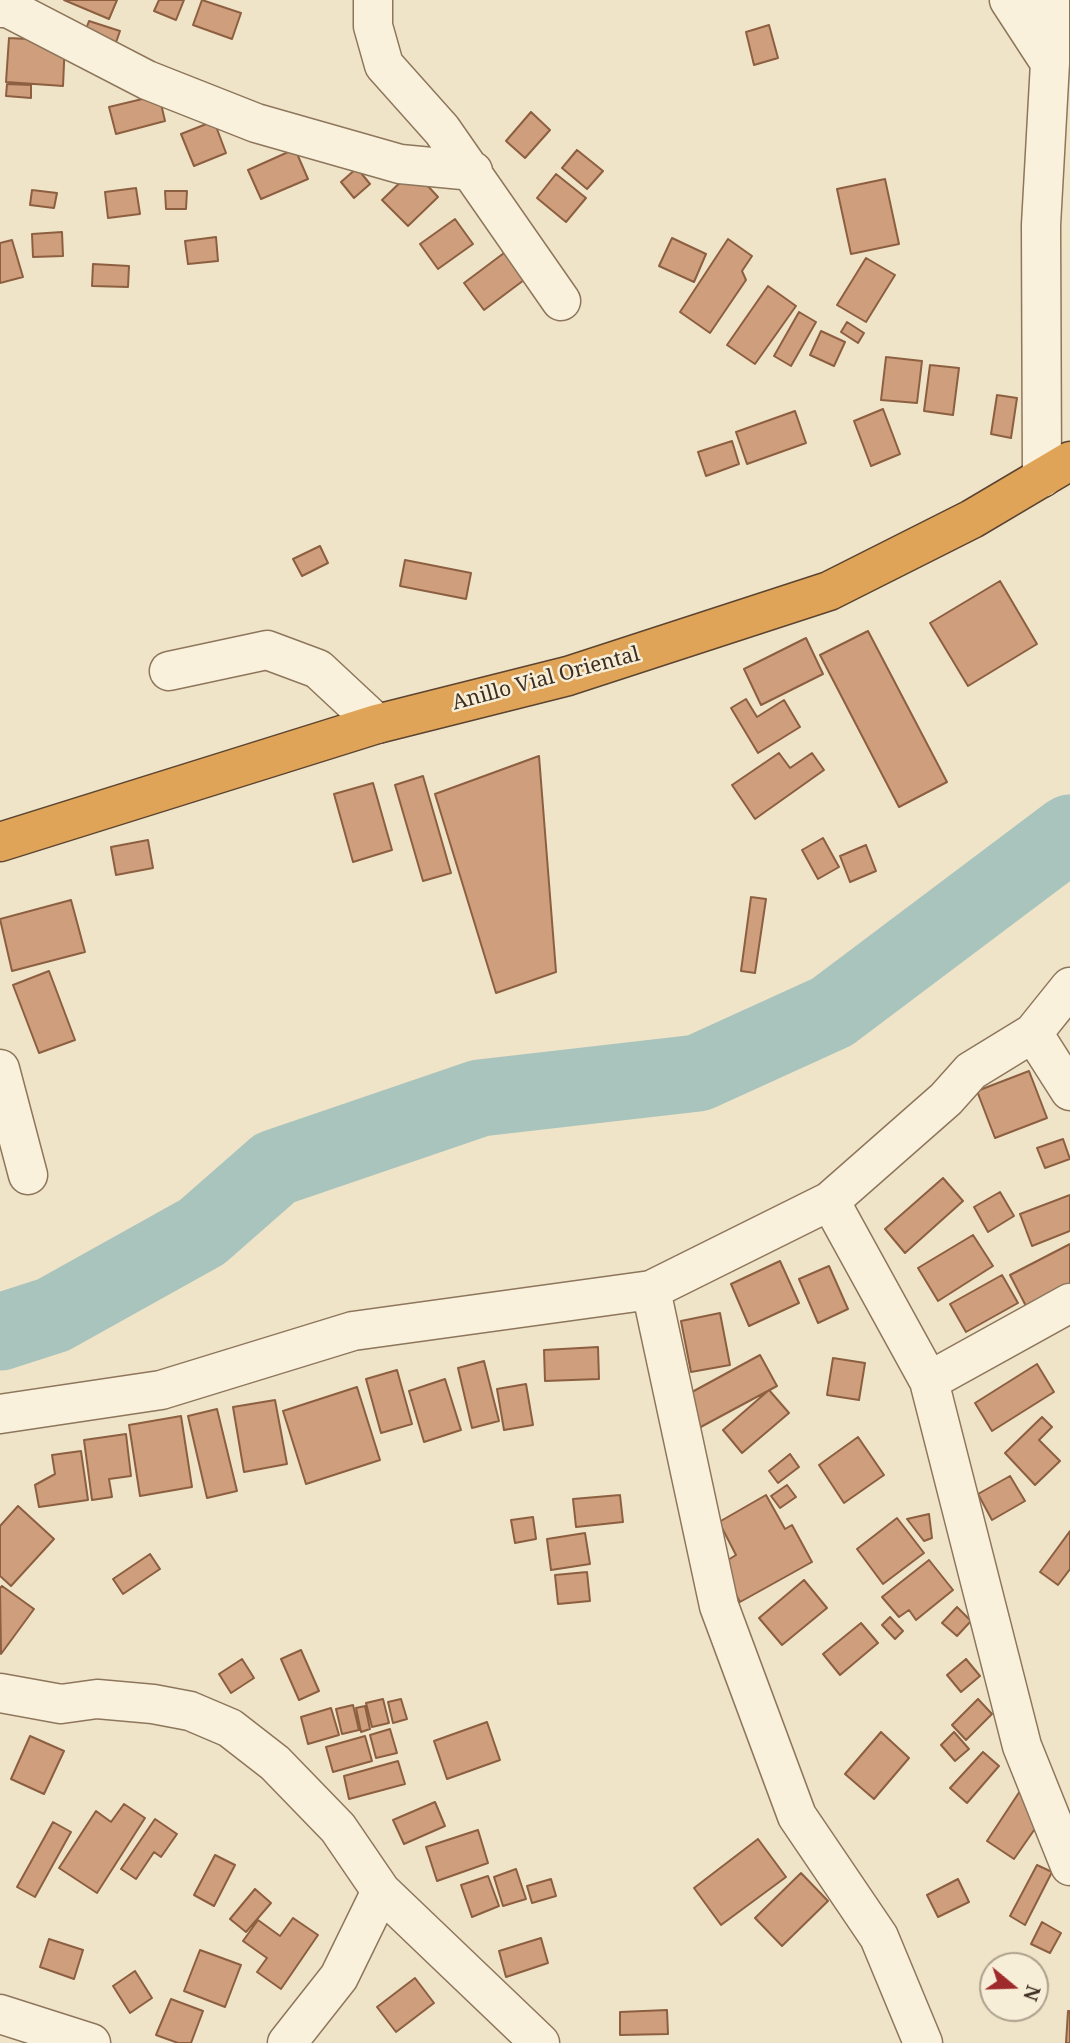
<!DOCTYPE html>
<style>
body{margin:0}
#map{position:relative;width:1070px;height:2043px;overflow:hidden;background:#f0e4c8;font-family:"Noto Serif",serif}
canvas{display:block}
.north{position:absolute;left:979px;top:1952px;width:70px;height:70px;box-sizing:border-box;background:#f7eed8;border:2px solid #ada18e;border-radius:50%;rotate:109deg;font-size:19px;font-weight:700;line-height:28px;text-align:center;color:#3d2e20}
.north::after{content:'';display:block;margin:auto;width:24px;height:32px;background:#9e2a2b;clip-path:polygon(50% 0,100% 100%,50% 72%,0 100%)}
</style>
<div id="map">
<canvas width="1070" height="2043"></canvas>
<div class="north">N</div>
</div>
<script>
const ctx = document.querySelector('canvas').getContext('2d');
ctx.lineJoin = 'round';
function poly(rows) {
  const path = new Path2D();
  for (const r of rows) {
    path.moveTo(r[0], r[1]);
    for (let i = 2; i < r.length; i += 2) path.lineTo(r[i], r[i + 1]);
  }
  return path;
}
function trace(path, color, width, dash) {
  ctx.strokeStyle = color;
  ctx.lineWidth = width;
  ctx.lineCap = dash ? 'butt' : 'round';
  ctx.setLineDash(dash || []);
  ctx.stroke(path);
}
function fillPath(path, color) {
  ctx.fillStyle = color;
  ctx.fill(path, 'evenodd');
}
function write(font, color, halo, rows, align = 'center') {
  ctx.font = font + ' "Noto Serif",serif';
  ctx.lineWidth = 5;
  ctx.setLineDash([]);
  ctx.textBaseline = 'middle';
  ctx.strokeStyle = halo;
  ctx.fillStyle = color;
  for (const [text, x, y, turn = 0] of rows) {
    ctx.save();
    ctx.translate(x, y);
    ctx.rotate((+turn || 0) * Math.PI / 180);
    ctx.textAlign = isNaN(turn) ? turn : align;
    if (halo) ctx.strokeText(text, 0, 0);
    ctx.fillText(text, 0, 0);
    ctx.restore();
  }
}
trace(poly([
 [0,1332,53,1315,202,1232,275,1168,480,1098,698,1073,832,1012,1070,833]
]), '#a9c4bc', 77);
const building = poly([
 [64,0,117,0,109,19,64,0],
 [159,0,184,0,176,20,154,11,159,0],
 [202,0,241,13,232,39,193,25,202,0],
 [89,21,120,31,112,54,81,43,89,21],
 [769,25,778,58,754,65,746,32,769,25],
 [9,38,65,41,63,86,6,82,9,38],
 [7,84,31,85,31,98,6,96,7,84],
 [159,95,165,121,116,134,109,107,159,95],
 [531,112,550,130,525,158,506,141,531,112],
 [214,121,226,153,194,166,181,134,214,121],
 [295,149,308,179,261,199,248,170,295,149],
 [577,150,603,171,587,189,562,168,577,150],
 [357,168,370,184,354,198,341,182,357,168],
 [413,170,438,197,408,226,382,200,413,170],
 [556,174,586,198,566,222,537,198,556,174],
 [885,179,899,244,851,254,837,189,885,179],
 [136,188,140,214,108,218,105,192,136,188],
 [32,190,57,193,54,208,30,205,32,190],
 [165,191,187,191,186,209,166,209,165,191],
 [455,219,473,244,438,269,420,244,455,219],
 [62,232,63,256,33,257,32,234,62,232],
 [216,237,218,261,188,264,185,241,216,237],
 [672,238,706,254,694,282,659,266,672,238],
 [728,239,752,256,742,271,746,280,710,333,680,312,728,239],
 [12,240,23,277,0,283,0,243,12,240],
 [512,247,532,274,484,310,464,283,512,247],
 [866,258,895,275,866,322,837,305,866,258],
 [93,264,129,266,128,287,92,286,93,264],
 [768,286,796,306,755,364,727,345,768,286],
 [799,312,816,322,791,366,774,356,799,312],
 [847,322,864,333,858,343,841,332,847,322],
 [821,331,845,342,834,366,810,355,821,331],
 [886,357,922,361,917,403,881,400,886,357],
 [930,365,959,368,953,415,924,411,930,365],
 [997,395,1017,398,1011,438,991,434,997,395],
 [883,409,900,454,871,466,854,421,883,409],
 [795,411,806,443,747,464,736,432,795,411],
 [732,441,739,464,706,476,698,452,732,441],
 [320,546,328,563,302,576,293,559,320,546],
 [405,560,471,573,466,599,400,586,405,560],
 [1000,581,1037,644,968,686,930,623,1000,581],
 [868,631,947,782,899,807,820,655,868,631],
 [806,638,823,674,761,705,744,669,806,638],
 [746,699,757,717,784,700,800,727,758,753,731,708,746,699],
 [779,753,790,768,812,753,824,770,755,819,732,785,779,753],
 [539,756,556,972,496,993,435,794,539,756],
 [423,776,451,873,423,881,395,785,423,776],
 [373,783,392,850,353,862,334,794,373,783],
 [823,838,839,867,818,879,802,850,823,838],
 [148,840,153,868,116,875,111,847,148,840],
 [866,845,876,871,850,882,840,856,866,845],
 [751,897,766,899,755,973,741,971,751,897],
 [71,900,85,952,12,971,0,919,71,900],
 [49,971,75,1040,39,1053,13,985,49,971],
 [1029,1071,1047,1118,995,1138,977,1091,1029,1071],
 [1063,1139,1070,1159,1045,1168,1037,1148,1063,1139],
 [943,1178,963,1201,905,1253,885,1229,943,1178],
 [1000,1192,1014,1216,988,1232,974,1207,1000,1192],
 [1070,1195,1070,1231,1032,1246,1020,1214,1070,1195],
 [973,1235,993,1266,938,1301,918,1268,973,1235],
 [1070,1244,1070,1288,1028,1310,1010,1275,1070,1244],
 [780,1261,799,1303,749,1326,731,1284,780,1261],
 [829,1266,848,1309,818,1323,799,1279,829,1266],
 [1002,1275,1018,1303,966,1332,950,1304,1002,1275],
 [720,1313,730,1365,691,1372,681,1321,720,1313],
 [598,1347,599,1379,545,1381,544,1350,598,1347],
 [760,1355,777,1386,697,1429,681,1398,760,1355],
 [833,1358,865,1363,859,1400,827,1395,833,1358],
 [484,1361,499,1421,472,1428,458,1368,484,1361],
 [1037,1364,1054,1392,992,1431,975,1403,1037,1364],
 [397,1370,412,1424,381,1433,366,1379,397,1370],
 [445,1379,461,1430,424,1442,409,1391,445,1379],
 [526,1384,533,1425,504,1430,497,1389,526,1384],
 [357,1387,380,1460,306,1484,283,1411,357,1387],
 [769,1390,789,1413,742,1453,723,1430,769,1390],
 [275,1400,287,1464,244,1472,233,1407,275,1400],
 [217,1409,237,1491,207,1498,188,1416,217,1409],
 [181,1416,192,1487,140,1496,129,1425,181,1416],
 [1042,1417,1052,1427,1039,1440,1060,1461,1035,1485,1005,1453,1042,1417],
 [126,1434,131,1476,109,1479,112,1497,92,1500,84,1440,126,1434],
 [858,1437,884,1475,844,1503,819,1465,858,1437],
 [81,1451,88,1500,39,1507,35,1485,55,1474,52,1455,81,1451],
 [790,1454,799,1467,778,1483,769,1471,790,1454],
 [1010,1476,1025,1501,992,1520,978,1494,1010,1476],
 [787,1485,796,1497,780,1508,771,1496,787,1485],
 [620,1495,623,1522,576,1527,573,1499,620,1495],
 [766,1495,785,1529,792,1525,812,1562,740,1602,720,1565,736,1555,719,1522,766,1495],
 [18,1506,54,1539,11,1586,0,1576,0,1526,18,1506],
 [929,1514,932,1538,924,1541,907,1519,929,1514],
 [533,1517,536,1539,515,1543,511,1520,533,1517],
 [897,1518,924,1553,883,1584,857,1549,897,1518],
 [1070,1531,1070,1569,1058,1585,1040,1572,1070,1531],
 [585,1533,590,1564,551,1570,547,1539,585,1533],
 [150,1554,160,1569,123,1594,113,1579,150,1554],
 [929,1560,953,1590,916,1620,909,1610,899,1617,882,1597,929,1560],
 [587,1572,590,1601,558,1604,555,1575,587,1572],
 [804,1580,827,1608,782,1645,759,1618,804,1580],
 [2,1586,34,1609,1,1654,0,1588,2,1586],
 [957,1607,971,1621,957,1636,942,1623,957,1607],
 [890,1617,903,1631,895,1639,882,1625,890,1617],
 [861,1623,878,1643,840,1675,823,1654,861,1623],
 [301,1650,319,1691,299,1700,281,1659,301,1650],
 [242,1659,254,1678,231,1693,219,1674,242,1659],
 [966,1659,980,1676,961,1692,947,1675,966,1659],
 [383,1699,389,1723,372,1727,366,1703,383,1699],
 [401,1699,407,1719,393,1723,388,1702,401,1699],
 [978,1699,992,1714,966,1740,952,1725,978,1699],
 [353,1705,359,1730,342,1734,336,1709,353,1705],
 [365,1706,370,1729,361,1732,356,1708,365,1706],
 [331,1708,339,1735,308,1744,301,1717,331,1708],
 [487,1722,500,1760,447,1779,434,1741,487,1722],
 [390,1729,397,1753,376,1758,370,1735,390,1729],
 [881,1732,909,1758,874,1799,845,1774,881,1732],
 [954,1732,969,1749,955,1761,941,1745,954,1732],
 [30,1736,64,1751,44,1794,11,1779,30,1736],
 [365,1736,372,1761,333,1772,326,1747,365,1736],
 [983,1752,999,1766,967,1803,950,1788,983,1752],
 [398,1761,405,1784,349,1799,344,1776,398,1761],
 [1020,1791,1048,1810,1014,1859,987,1841,1020,1791],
 [435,1802,445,1826,404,1844,393,1820,435,1802],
 [124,1804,145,1818,97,1893,59,1868,96,1811,111,1822,124,1804],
 [155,1819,177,1834,161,1857,154,1852,136,1879,121,1869,155,1819],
 [53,1822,71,1832,35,1897,17,1887,53,1822],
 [478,1830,488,1863,437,1881,426,1847,478,1830],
 [758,1839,786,1877,721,1925,694,1888,758,1839],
 [215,1855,235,1865,214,1906,194,1895,215,1855],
 [1037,1865,1052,1872,1025,1925,1010,1916,1037,1865],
 [516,1869,526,1899,503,1906,494,1877,516,1869],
 [801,1873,828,1901,782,1946,755,1918,801,1873],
 [488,1876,499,1906,472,1917,461,1885,488,1876],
 [551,1879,556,1896,532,1903,527,1886,551,1879],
 [958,1879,969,1902,938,1917,927,1895,958,1879],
 [255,1889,271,1903,246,1932,230,1919,255,1889],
 [293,1918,318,1935,281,1989,257,1972,267,1958,243,1941,258,1920,280,1936,293,1918],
 [1042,1922,1061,1933,1050,1953,1031,1944,1042,1922],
 [541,1938,548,1963,506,1977,499,1951,541,1938],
 [49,1939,83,1950,74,1979,40,1967,49,1939],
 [200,1950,241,1965,225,2007,184,1991,200,1950],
 [135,1971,152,1998,130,2013,113,1986,135,1971],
 [415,1978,434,2003,396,2032,377,2007,415,1978],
 [171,1999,203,2011,191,2043,178,2043,156,2035,171,1999],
 [667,2010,668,2034,620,2035,620,2012,667,2010],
 [1068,2011,1070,2011,1070,2043,1066,2043,1068,2011]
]);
fillPath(building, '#cf9f7d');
trace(building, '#8d5f41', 2);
const minor = poly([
 [373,0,373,26,384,65,442,130,561,301],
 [1009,0,1050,63],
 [0,8,8,8,147,80,256,123,400,164,473,171],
 [1042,478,1041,225,1050,63,1050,0],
 [169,671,267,650,318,669,377,724],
 [1033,1033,1070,1091],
 [0,1069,28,1175],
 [830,1201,929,1381,1022,1746,1070,1866],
 [651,1290,719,1606,797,1816,879,1937,923,2043],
 [929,1381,1070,1303],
 [0,1414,161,1390,353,1331,651,1290,830,1201,946,1099,971,1071,1033,1033,1070,987],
 [0,1693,61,1704,97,1699,153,1704,190,1711,230,1728,275,1763,338,1828,381,1891,540,2043],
 [0,2014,91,2043],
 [287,2043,339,1977,381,1891]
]);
const highway = poly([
 [0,842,377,724,568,676,829,591,972,519,1070,461]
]);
trace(minor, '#8d765c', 41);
trace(highway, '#5b4430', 41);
trace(minor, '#faf1dc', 38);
trace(highway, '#e0a458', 38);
write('21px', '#3d2e20', '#f7eed8', [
 ["Anillo Vial Oriental",546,679,-15]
]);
</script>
